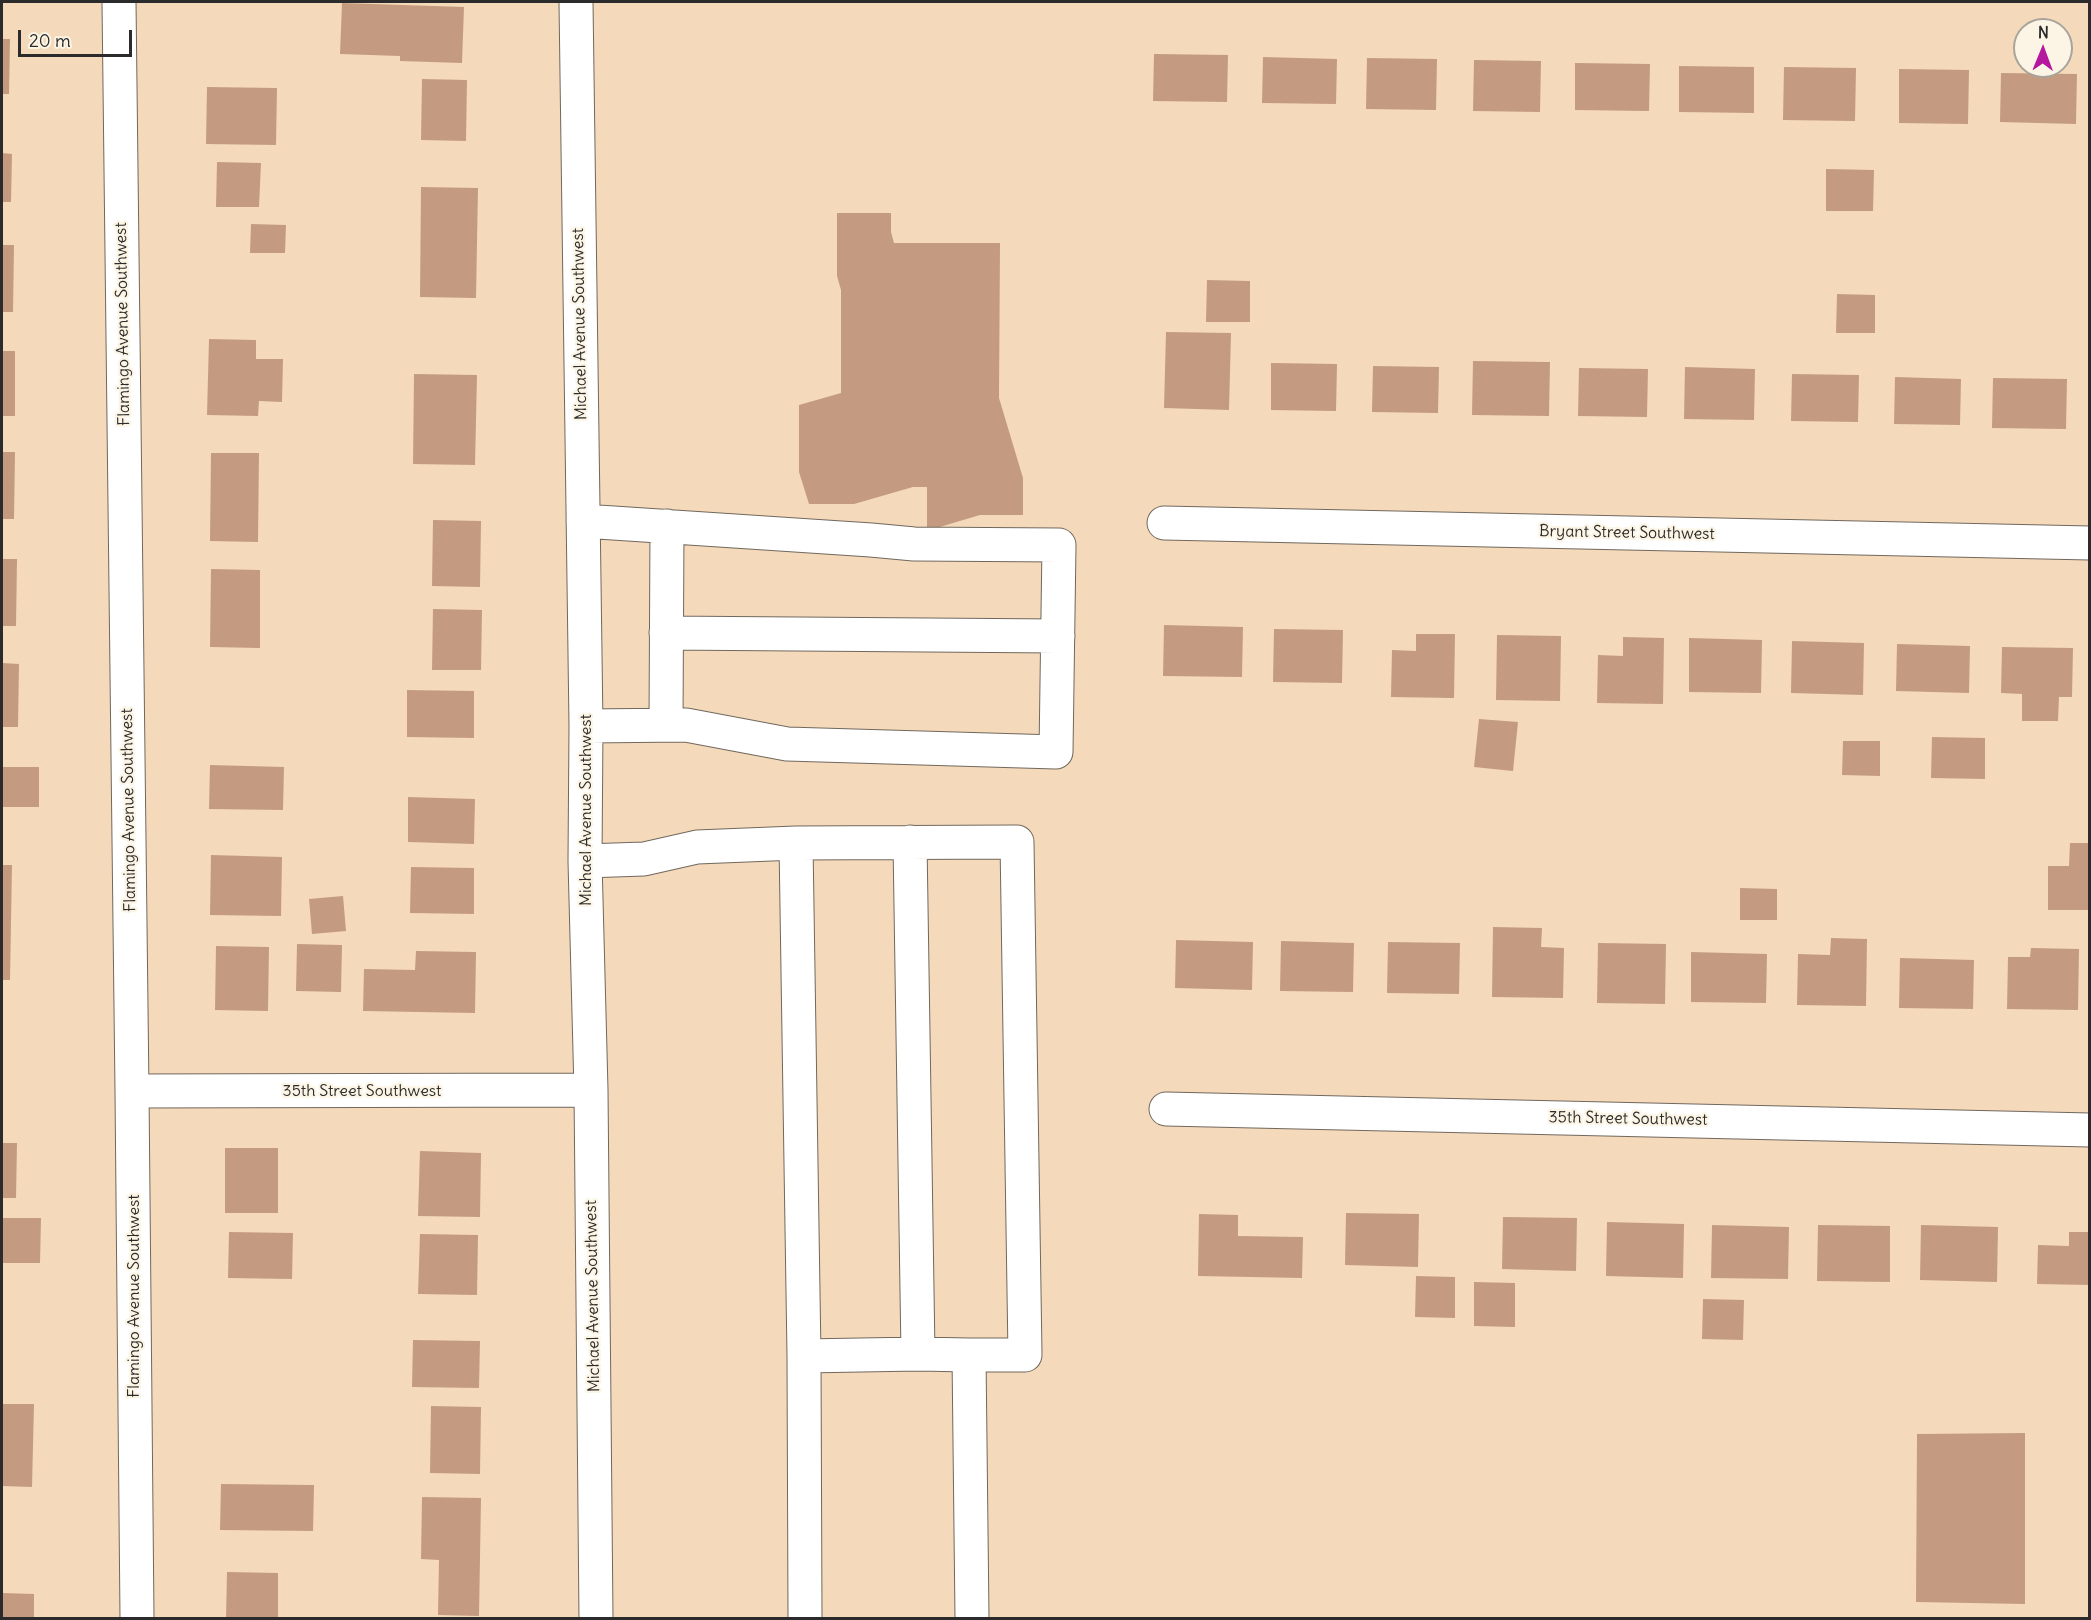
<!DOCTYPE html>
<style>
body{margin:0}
#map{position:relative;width:2091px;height:1620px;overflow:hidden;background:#f4d9bb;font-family:Delius,sans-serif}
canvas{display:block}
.frame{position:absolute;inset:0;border:3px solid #2b2b2b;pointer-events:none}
.north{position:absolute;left:2013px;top:18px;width:60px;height:60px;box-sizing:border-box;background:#fcf5e5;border:2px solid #a8a49b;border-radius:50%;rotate:1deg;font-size:16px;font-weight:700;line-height:24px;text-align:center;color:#2b2b2b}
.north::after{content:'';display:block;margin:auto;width:21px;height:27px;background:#b5179e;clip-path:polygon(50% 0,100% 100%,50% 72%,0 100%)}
.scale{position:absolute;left:18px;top:30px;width:114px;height:27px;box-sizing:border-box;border:3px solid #2b2b2b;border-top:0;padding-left:8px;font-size:18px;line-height:21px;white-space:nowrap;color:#2b2b2b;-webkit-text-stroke:4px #fcf5e5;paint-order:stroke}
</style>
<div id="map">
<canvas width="2091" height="1620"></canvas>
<div class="frame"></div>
<div class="north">N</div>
<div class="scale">20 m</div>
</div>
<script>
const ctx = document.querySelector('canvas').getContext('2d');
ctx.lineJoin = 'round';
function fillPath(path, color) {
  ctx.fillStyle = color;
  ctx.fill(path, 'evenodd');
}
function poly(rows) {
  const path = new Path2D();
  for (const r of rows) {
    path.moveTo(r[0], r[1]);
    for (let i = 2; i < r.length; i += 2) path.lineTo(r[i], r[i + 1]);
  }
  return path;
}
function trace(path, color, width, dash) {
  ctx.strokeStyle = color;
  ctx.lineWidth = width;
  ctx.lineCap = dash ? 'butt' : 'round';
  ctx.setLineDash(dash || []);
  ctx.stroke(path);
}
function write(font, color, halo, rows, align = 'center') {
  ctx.font = font + ' Delius,sans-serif';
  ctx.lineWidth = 4.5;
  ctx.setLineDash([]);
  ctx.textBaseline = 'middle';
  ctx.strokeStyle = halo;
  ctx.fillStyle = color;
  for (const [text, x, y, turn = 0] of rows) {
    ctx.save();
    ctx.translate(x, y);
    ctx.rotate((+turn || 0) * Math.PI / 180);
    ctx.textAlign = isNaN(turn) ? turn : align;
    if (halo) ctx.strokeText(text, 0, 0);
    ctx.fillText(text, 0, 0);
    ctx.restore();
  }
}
fillPath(poly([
 [342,3,464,7,462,63,400,61,400,56,340,54],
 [2,39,10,39,9,94,2,94],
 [1154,54,1228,55,1227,102,1153,101],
 [1263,57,1337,59,1336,104,1262,103],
 [1367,58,1437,59,1436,110,1366,109],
 [1474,60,1541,61,1540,112,1473,111],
 [1575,63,1650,64,1649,111,1575,110],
 [1679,66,1754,67,1754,113,1679,112],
 [1784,67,1856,68,1855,121,1783,120],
 [1899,69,1969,70,1968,124,1899,123],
 [2001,73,2077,74,2076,124,2000,122],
 [422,79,467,80,466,141,421,140],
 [207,87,277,88,276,145,206,144],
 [2,153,12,154,11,202,2,202],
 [217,162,261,163,259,207,216,207],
 [1826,169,1874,170,1873,211,1826,211],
 [421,187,478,188,476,298,420,297],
 [837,213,891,213,891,232,894,243,1000,243,999,398,1023,478,1023,515,980,515,933,529,927,529,927,487,913,487,854,504,809,504,799,472,799,405,841,393,841,290,837,276],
 [251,224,286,225,285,253,250,253],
 [2,245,14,245,13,312,2,312],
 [1207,280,1250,281,1250,322,1206,322],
 [1837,294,1875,295,1875,333,1836,333],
 [1166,332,1231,333,1229,410,1164,408],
 [209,339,256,340,256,359,283,359,282,402,259,401,258,416,207,415],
 [2,351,15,351,15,416,2,416],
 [1473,361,1550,362,1549,416,1472,415],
 [1271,363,1337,364,1336,411,1271,410],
 [1373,366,1439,367,1438,413,1372,412],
 [1685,367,1755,369,1754,420,1684,419],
 [1579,368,1648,369,1647,417,1578,416],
 [414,374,477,375,475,465,413,464],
 [1792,374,1859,375,1858,422,1791,421],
 [1895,377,1961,379,1960,425,1894,424],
 [1993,378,2067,379,2066,429,1992,428],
 [2,452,15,452,14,519,2,519],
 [211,453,259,453,258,542,210,541],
 [433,520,481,521,480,587,432,586],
 [2,559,17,559,16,626,2,626],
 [211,569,260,570,260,648,210,647],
 [433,609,482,610,481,670,432,670],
 [1164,625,1243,627,1242,677,1163,676],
 [1274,629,1343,630,1342,683,1273,682],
 [1416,634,1455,634,1454,698,1391,697,1392,650,1416,651],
 [1497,635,1561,636,1560,701,1496,700],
 [1623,637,1664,638,1663,704,1597,703,1598,655,1623,656],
 [1689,638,1762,640,1761,693,1689,692],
 [1792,641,1864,643,1863,695,1791,693],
 [1897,644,1970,646,1969,693,1896,691],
 [2002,647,2073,648,2072,697,2059,697,2058,721,2022,721,2022,694,2001,693],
 [2,663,19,664,18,727,2,727],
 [407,690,474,691,474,738,407,737],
 [1479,719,1518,722,1513,771,1474,767],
 [1932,737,1985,738,1985,779,1931,778],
 [1843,741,1880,741,1880,776,1842,775],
 [210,765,284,767,283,810,209,809],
 [2,767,39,767,39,807,2,807],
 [408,797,475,799,474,844,408,842],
 [2070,843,2090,843,2089,910,2048,910,2048,866,2069,866],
 [211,855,282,857,281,916,210,915],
 [2,865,12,865,10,980,2,980],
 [411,867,474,868,474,914,410,913],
 [1740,888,1777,889,1777,920,1740,920],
 [343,896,346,931,312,934,309,899],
 [1493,927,1542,928,1541,947,1564,948,1563,998,1492,997],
 [1831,938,1867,939,1866,1006,1797,1005,1798,954,1830,955],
 [1176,940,1253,942,1252,990,1175,988],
 [1281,941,1354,943,1353,992,1280,991],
 [1388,942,1460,943,1459,994,1387,993],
 [1598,943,1666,944,1665,1004,1597,1003],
 [297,944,342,945,341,992,296,991],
 [216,946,269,947,268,1011,215,1010],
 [2031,948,2079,949,2078,1010,2007,1009,2008,957,2030,957],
 [416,951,476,952,475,1013,363,1011,364,969,415,970],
 [1691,952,1767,954,1766,1003,1691,1002],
 [1900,958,1974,960,1973,1009,1899,1008],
 [2,1143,17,1143,16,1198,2,1198],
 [225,1148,278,1148,278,1213,225,1213],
 [420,1151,481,1153,480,1217,418,1216],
 [1346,1213,1419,1214,1418,1267,1345,1265],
 [1199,1214,1238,1215,1238,1236,1303,1237,1302,1278,1198,1276],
 [1503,1217,1577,1218,1576,1271,1502,1269],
 [2,1218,41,1218,40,1263,2,1263],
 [1607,1222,1684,1224,1683,1278,1606,1276],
 [1712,1225,1789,1227,1788,1279,1711,1278],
 [1818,1225,1890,1226,1890,1282,1817,1281],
 [1921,1225,1998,1227,1997,1282,1920,1280],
 [229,1232,293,1233,292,1279,228,1278],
 [2069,1232,2090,1232,2090,1285,2037,1284,2038,1245,2069,1246],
 [420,1234,478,1235,477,1295,418,1294],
 [1416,1276,1455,1277,1455,1318,1415,1317],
 [1474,1282,1515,1283,1515,1327,1474,1326],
 [1703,1299,1744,1300,1743,1340,1702,1339],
 [413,1340,480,1341,479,1388,412,1387],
 [2,1404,34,1404,32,1487,2,1486],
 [431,1406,481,1407,480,1474,430,1473],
 [2025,1433,2025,1604,1916,1602,1917,1434],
 [221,1484,314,1485,313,1531,220,1530],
 [422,1497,481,1498,479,1616,438,1615,439,1560,421,1559],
 [227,1572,278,1573,278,1618,226,1618],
 [2,1593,34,1594,34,1618,2,1618]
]), '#c49b80');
const minor = poly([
 [119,2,132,1091,137,1618],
 [576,2,586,726,585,861,591,1090,596,1618],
 [583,521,871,540,914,544,1059,545,1056,752,787,744,686,725,586,726],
 [1164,523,2090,543],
 [666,633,1058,636],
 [666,725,667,526],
 [796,843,804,1356,805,1618],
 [585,861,644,859,697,847,796,843,1017,842,1025,1355,969,1355],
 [132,1091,591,1090],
 [1166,1109,2090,1130],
 [918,1354,969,1355,972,1618],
 [804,1356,918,1354,910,842]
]);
trace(minor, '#71685d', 35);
trace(minor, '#fff', 33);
write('16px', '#2b2b2b', '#fcf5e5', [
 ["Flamingo Avenue Southwest",123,324,-91],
 ["Michael Avenue Southwest",580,324,-91],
 ["Bryant Street Southwest",1627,533,1],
 ["Flamingo Avenue Southwest",129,810,-91],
 ["Michael Avenue Southwest",586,810,-90],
 ["35th Street Southwest",362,1091],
 ["35th Street Southwest",1628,1119,1],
 ["Flamingo Avenue Southwest",134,1296,-90],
 ["Michael Avenue Southwest",593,1296,-91]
]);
</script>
